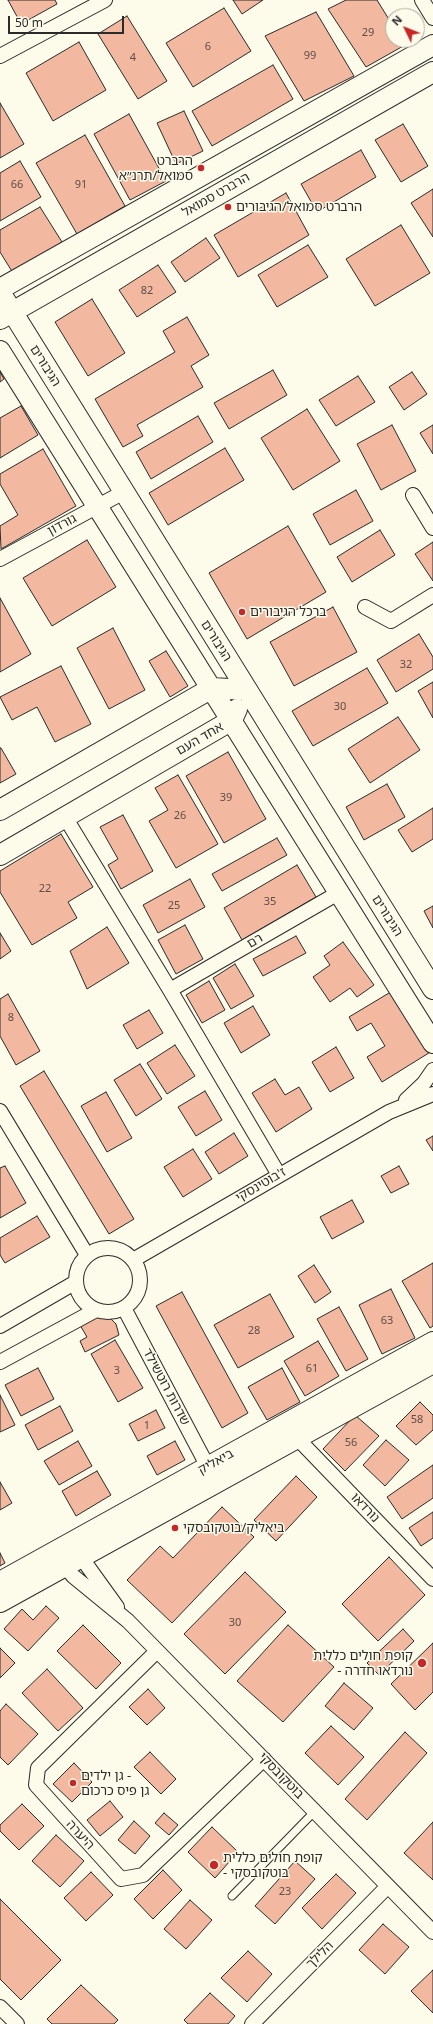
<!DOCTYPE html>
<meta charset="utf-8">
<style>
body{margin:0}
#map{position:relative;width:433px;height:2024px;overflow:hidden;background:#fdfbea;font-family:"Noto Sans",sans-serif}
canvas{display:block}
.north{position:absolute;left:385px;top:8px;width:40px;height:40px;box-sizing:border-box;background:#fdfbea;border:1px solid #a9a89e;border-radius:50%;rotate:313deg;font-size:11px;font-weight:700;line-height:16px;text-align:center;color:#2b2b2b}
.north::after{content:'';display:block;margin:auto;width:14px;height:18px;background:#c62828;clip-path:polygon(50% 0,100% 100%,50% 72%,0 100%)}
.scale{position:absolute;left:8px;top:16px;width:116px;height:18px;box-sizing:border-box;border:2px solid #2b2b2b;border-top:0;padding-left:5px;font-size:12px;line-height:14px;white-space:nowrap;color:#2b2b2b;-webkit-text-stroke:3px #fdfbea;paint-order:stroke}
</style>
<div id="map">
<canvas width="433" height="2024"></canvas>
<div class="north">N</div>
<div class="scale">50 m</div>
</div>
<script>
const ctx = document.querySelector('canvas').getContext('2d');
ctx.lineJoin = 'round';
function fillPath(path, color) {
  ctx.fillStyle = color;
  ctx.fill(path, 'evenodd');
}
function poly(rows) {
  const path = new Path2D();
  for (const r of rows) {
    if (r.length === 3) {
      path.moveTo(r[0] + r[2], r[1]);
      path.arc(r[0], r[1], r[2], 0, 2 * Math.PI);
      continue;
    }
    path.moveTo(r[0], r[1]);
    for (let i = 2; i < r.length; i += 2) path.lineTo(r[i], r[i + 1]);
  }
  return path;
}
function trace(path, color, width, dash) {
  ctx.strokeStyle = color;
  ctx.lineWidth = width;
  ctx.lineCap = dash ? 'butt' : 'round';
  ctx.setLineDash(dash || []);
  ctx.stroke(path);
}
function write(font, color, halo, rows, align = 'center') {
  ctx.font = font + ' "Noto Sans","Noto Sans Hebrew",sans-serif';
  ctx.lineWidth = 3;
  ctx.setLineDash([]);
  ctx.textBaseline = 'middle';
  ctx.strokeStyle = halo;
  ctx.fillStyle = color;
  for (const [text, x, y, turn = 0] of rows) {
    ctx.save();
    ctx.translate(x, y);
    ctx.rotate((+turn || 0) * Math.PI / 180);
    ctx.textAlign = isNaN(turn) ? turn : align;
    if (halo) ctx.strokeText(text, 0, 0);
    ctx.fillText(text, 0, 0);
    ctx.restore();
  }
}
const building = poly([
 [8,0,55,0,57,4,21,24,8,0],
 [233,0,263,0,242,14,233,0],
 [346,0,377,0,393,26,393,40,402,40,405,45,366,67,328,9,346,0],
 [224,8,251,51,193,87,166,43,224,8],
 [316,12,354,76,304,101,265,36,316,12],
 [127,16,167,81,138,99,98,34,127,16],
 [79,42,106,90,53,121,26,73,79,42],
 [273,65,293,99,212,146,192,111,273,65],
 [0,103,24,144,0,158,0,103],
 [184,111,203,151,176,164,157,123,184,111],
 [129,114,166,181,130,200,94,134,129,114],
 [403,124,428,166,401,182,375,140,403,124],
 [85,135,125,206,77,234,36,163,85,135],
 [361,150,376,177,317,212,301,184,361,150],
 [20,161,41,197,0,221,0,173,20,161],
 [433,189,433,237,411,203,433,189],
 [286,193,309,235,238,277,214,235,286,193],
 [40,207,62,242,13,273,0,252,0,230,40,207],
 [401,225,430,273,375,306,346,259,401,225],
 [206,238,220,258,185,282,171,262,206,238],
 [308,245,328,277,277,307,258,275,308,245],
 [158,265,176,292,137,317,119,290,158,265],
 [92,299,125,353,88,376,55,322,92,299],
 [187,317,209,355,191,366,203,387,137,425,143,436,123,447,95,399,175,352,163,331,187,317],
 [273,370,287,395,229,429,214,403,273,370],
 [0,372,4,379,0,382,0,372],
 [412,372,427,394,404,410,389,387,412,372],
 [358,376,375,402,336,426,319,400,358,376],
 [21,406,38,435,0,458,0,418,21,406],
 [307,409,340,461,293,490,261,438,307,409],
 [198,416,213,442,151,479,136,452,198,416],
 [392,425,416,471,381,490,357,444,392,425],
 [433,425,433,454,420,433,433,425],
 [225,448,244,480,168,525,149,493,225,448],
 [43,449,76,506,1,549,0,526,18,515,0,484,0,474,43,449],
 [356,490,373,521,330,545,313,514,356,490],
 [288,526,326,592,247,639,209,573,288,526],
 [380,530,395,555,352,582,337,557,380,530],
 [87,540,116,587,52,626,23,578,87,540],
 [433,542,433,581,415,554,433,542],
 [0,598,31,654,0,672,0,598],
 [333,607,357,652,294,686,270,642,333,607],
 [113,628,145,690,109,709,77,648,113,628],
 [419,634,433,657,433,669,396,692,377,660,419,634],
 [166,651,188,686,170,697,149,661,166,651],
 [61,666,91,724,55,742,37,707,12,720,0,697,61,666],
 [367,668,388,703,313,746,292,711,367,668],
 [433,682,433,718,418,691,433,682],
 [398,717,420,750,370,783,348,749,398,717],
 [0,748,1,748,16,774,0,783,0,748],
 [228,752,266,819,224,843,186,776,228,752],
 [178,775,218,844,176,868,149,821,168,810,155,788,178,775],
 [387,784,405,817,364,840,346,807,387,784],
 [433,808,433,839,412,852,398,830,433,808],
 [123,815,153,871,121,889,108,865,118,859,100,827,123,815],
 [61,834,93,887,68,902,77,918,32,945,0,892,0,871,61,834],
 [277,838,287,855,222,891,212,874,277,838],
 [297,865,316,897,242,940,224,908,297,865],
 [190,879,205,907,158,933,143,905,190,879],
 [433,906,433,928,424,911,433,906],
 [185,925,203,959,176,974,158,940,185,925],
 [107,927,129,963,87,989,70,951,107,927],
 [0,933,11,951,0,959,0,933],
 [296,936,306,953,263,976,253,959,296,936],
 [343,942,374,985,357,997,350,988,330,1002,313,977,330,965,324,956,343,942],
 [235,964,254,996,231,1009,213,978,235,964],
 [209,981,225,1010,202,1023,186,995,209,981],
 [394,990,432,1051,382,1082,367,1057,385,1046,371,1023,357,1031,349,1017,394,990],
 [8,994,40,1051,16,1065,0,1036,0,999,8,994],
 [253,1006,270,1035,241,1053,224,1023,253,1006],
 [149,1010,163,1033,137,1049,123,1025,149,1010],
 [175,1045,195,1076,167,1094,147,1063,175,1045],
 [336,1047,354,1078,330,1092,312,1062,336,1047],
 [140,1064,162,1099,136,1116,114,1080,140,1064],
 [44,1071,134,1219,109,1234,20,1086,44,1071],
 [275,1079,285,1095,299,1087,312,1109,276,1132,252,1093,275,1079],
 [205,1091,222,1120,196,1136,178,1107,205,1091],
 [106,1092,132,1138,107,1152,81,1106,106,1092],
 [234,1133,248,1156,219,1174,205,1152,234,1133],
 [433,1136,433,1151,426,1140,433,1136],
 [193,1149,212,1179,183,1197,164,1167,193,1149],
 [5,1166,26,1203,0,1218,0,1168,5,1166],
 [399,1166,409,1184,391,1193,381,1176,399,1166],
 [352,1200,364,1222,332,1239,320,1217,352,1200],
 [37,1216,50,1237,5,1263,0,1255,0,1238,37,1216],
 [433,1263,433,1326,430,1328,402,1281,433,1263],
 [314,1265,331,1292,315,1303,298,1276,314,1265],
 [391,1289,415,1338,382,1354,359,1305,391,1289],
 [182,1292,248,1413,222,1428,156,1306,182,1292],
 [270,1294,294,1337,238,1368,214,1325,270,1294],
 [339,1307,368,1359,346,1371,317,1319,339,1307],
 [108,1316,116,1324,119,1335,85,1352,80,1341,87,1337,80,1325,95,1317,108,1316],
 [115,1340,143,1388,118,1402,91,1354,115,1340],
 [318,1341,339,1376,305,1396,284,1361,318,1341],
 [38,1368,54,1399,21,1416,5,1385,38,1368],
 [282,1368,300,1402,267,1420,248,1387,282,1368],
 [0,1395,15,1425,0,1432,0,1395],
 [420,1402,433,1415,433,1430,416,1445,396,1426,420,1402],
 [60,1406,73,1431,38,1450,25,1425,60,1406],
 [156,1410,165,1428,138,1441,129,1424,156,1410],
 [355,1415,379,1436,345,1471,323,1449,355,1415],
 [386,1440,409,1460,385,1486,363,1465,386,1440],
 [78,1441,92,1466,59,1485,44,1461,78,1441],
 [175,1441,185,1460,157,1475,147,1456,175,1441],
 [433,1465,433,1498,402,1519,387,1497,433,1465],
 [97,1471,111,1495,76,1516,62,1491,97,1471],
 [296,1476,317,1497,276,1541,254,1520,296,1476],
 [0,1482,12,1503,0,1510,0,1482],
 [222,1507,254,1537,172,1623,127,1580,160,1546,173,1558,222,1507],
 [433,1512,433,1538,421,1546,409,1528,433,1512],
 [0,1553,5,1563,0,1566,0,1553],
 [389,1557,425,1595,378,1641,342,1604,389,1557],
 [245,1572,286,1612,225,1674,184,1634,245,1572],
 [46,1606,59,1618,28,1651,4,1629,22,1609,33,1620,46,1606],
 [83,1625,121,1663,96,1689,57,1651,83,1625],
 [288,1625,334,1667,283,1722,237,1681,288,1625],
 [403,1629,414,1641,379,1675,367,1663,403,1629],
 [433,1643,433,1692,415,1710,391,1684,433,1643],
 [0,1648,15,1663,0,1678,0,1648],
 [47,1669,83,1708,58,1731,22,1693,47,1669],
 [344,1683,373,1708,354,1730,325,1706,344,1683],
 [148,1689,165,1708,147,1725,129,1707,148,1689],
 [6,1704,38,1734,8,1765,0,1757,0,1711,6,1704],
 [331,1726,364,1757,338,1785,305,1753,331,1726],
 [405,1732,427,1753,367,1820,345,1799,405,1732],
 [150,1752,176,1779,161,1794,134,1767,150,1752],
 [74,1763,92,1782,72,1802,53,1784,74,1763],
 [110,1801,123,1817,100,1836,87,1820,110,1801],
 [22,1804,44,1826,19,1850,0,1831,0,1825,22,1804],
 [164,1813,178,1825,169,1835,155,1823,164,1813],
 [134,1821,150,1836,135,1854,118,1840,134,1821],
 [433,1822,433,1880,404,1853,433,1822],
 [212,1827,238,1852,215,1878,188,1852,212,1827],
 [56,1835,84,1861,60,1887,32,1861,56,1835],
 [295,1861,315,1879,275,1924,255,1906,295,1861],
 [163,1870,182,1890,153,1919,134,1899,163,1870],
 [91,1872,113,1895,86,1921,64,1898,91,1872],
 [336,1874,356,1893,322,1929,302,1908,336,1874],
 [0,1899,61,1960,21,2000,0,1979,0,1899],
 [190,1900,212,1920,186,1949,164,1929,190,1900],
 [383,1924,409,1947,385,1974,359,1950,383,1924],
 [248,1951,272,1974,247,2002,221,1978,248,1951],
 [433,1970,433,2013,411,1991,433,1970],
 [81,1985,118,2020,114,2024,52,2024,47,2019,81,1985],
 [210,1993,235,2016,228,2024,188,2024,184,2020,210,1993]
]);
fillPath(building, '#f2b8a0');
trace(building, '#2b2b2b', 1);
const lane = poly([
 [232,1896,315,1811]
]);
const street = poly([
 [422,0,433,18],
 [0,56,105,0],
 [413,495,433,528],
 [0,559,124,492],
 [365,607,391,621,433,595],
 [65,817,170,990,279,1175],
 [170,990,340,892],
 [406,1100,424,1083,433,1070],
 [0,1111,87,1255],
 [108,1280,32],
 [133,1260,389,1112,433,1094],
 [124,1308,208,1467],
 [0,1326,76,1282],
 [0,1362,96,1310],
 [297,1438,433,1579],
 [74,1553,81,1557,117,1607],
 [65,1558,65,1566,73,1576,128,1621,433,1932],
 [157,1651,38,1768,36,1785,121,1879,143,1875,264,1759],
 [0,2007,17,2024],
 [252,2024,388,1886]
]);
const secondary = poly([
 [0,289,433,45],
 [0,292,433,989],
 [0,319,433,72],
 [0,351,433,1043],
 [0,810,212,688,247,690],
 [0,855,232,720,237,709],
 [0,1582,433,1342],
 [0,1602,433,1363]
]);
trace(lane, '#2b2b2b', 9);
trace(street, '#2b2b2b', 16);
trace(secondary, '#2b2b2b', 22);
trace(lane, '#fdfbea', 7);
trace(street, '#fdfbea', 14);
trace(secondary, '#fdfbea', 20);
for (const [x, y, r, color] of [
 [201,168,4,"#c62828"],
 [228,207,4,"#c62828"],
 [242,612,4,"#c62828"],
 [175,1528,4,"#c62828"],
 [422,1663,5,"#c62828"],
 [73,1783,4,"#c62828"],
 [214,1865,5,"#c62828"]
]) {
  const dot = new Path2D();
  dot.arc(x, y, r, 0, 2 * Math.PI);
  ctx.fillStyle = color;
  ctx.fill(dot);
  trace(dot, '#fdfbea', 1.5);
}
write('11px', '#5d4e48', null, [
 ["29",368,33],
 ["6",208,47],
 ["99",310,56],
 ["4",133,58],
 ["66",17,185],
 ["91",81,185],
 ["82",147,291],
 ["32",406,665],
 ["30",340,707],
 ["39",226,798],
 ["26",180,816],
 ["22",45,889],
 ["35",270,902],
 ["25",174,906],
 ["8",11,1018],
 ["63",387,1321],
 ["28",254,1331],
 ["61",312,1369],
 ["3",117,1371],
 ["58",417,1420],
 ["1",147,1426],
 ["56",351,1443],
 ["30",235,1623],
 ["23",285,1892]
]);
write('13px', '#2b2b2b', '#fdfbea', [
 ["הרברט",193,161,"right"],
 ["סמואל/תרנ״א",193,176,"right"],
 ["הרברט סמואל/הגיבורים",236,207],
 ["ברכל הגיבורים",250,612],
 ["ביאליק/בוטקובסקי",183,1528],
 ["קופת חולים כללית",413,1656,"right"],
 ["- נורדאו חדרה",413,1671,"right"],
 ["גן ילדים -",81,1776],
 ["גן פיס כרכום",81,1791],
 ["קופת חולים כללית",223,1858],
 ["- בוטקובסקי",223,1873]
], 'left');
write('13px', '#2b2b2b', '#fdfbea', [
 ["הרברט סמואל",216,195,-30],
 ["הגיבורים",45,366,58],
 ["גורדון",62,525,-28],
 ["הגיבורים",216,641,58],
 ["אחד העם",200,739,-30],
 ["הגיבורים",387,916,58],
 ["רם",255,941,-30],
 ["ז'בוטינסקי",261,1185,-30],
 ["שדרות רוטשילד",166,1387,62],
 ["ביאליק",216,1462,-29],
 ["נורדאו",365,1508,46],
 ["בוטקובסקי",281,1776,46],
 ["היערה",80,1835,48],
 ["הלילך",320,1955,-45]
]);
</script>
